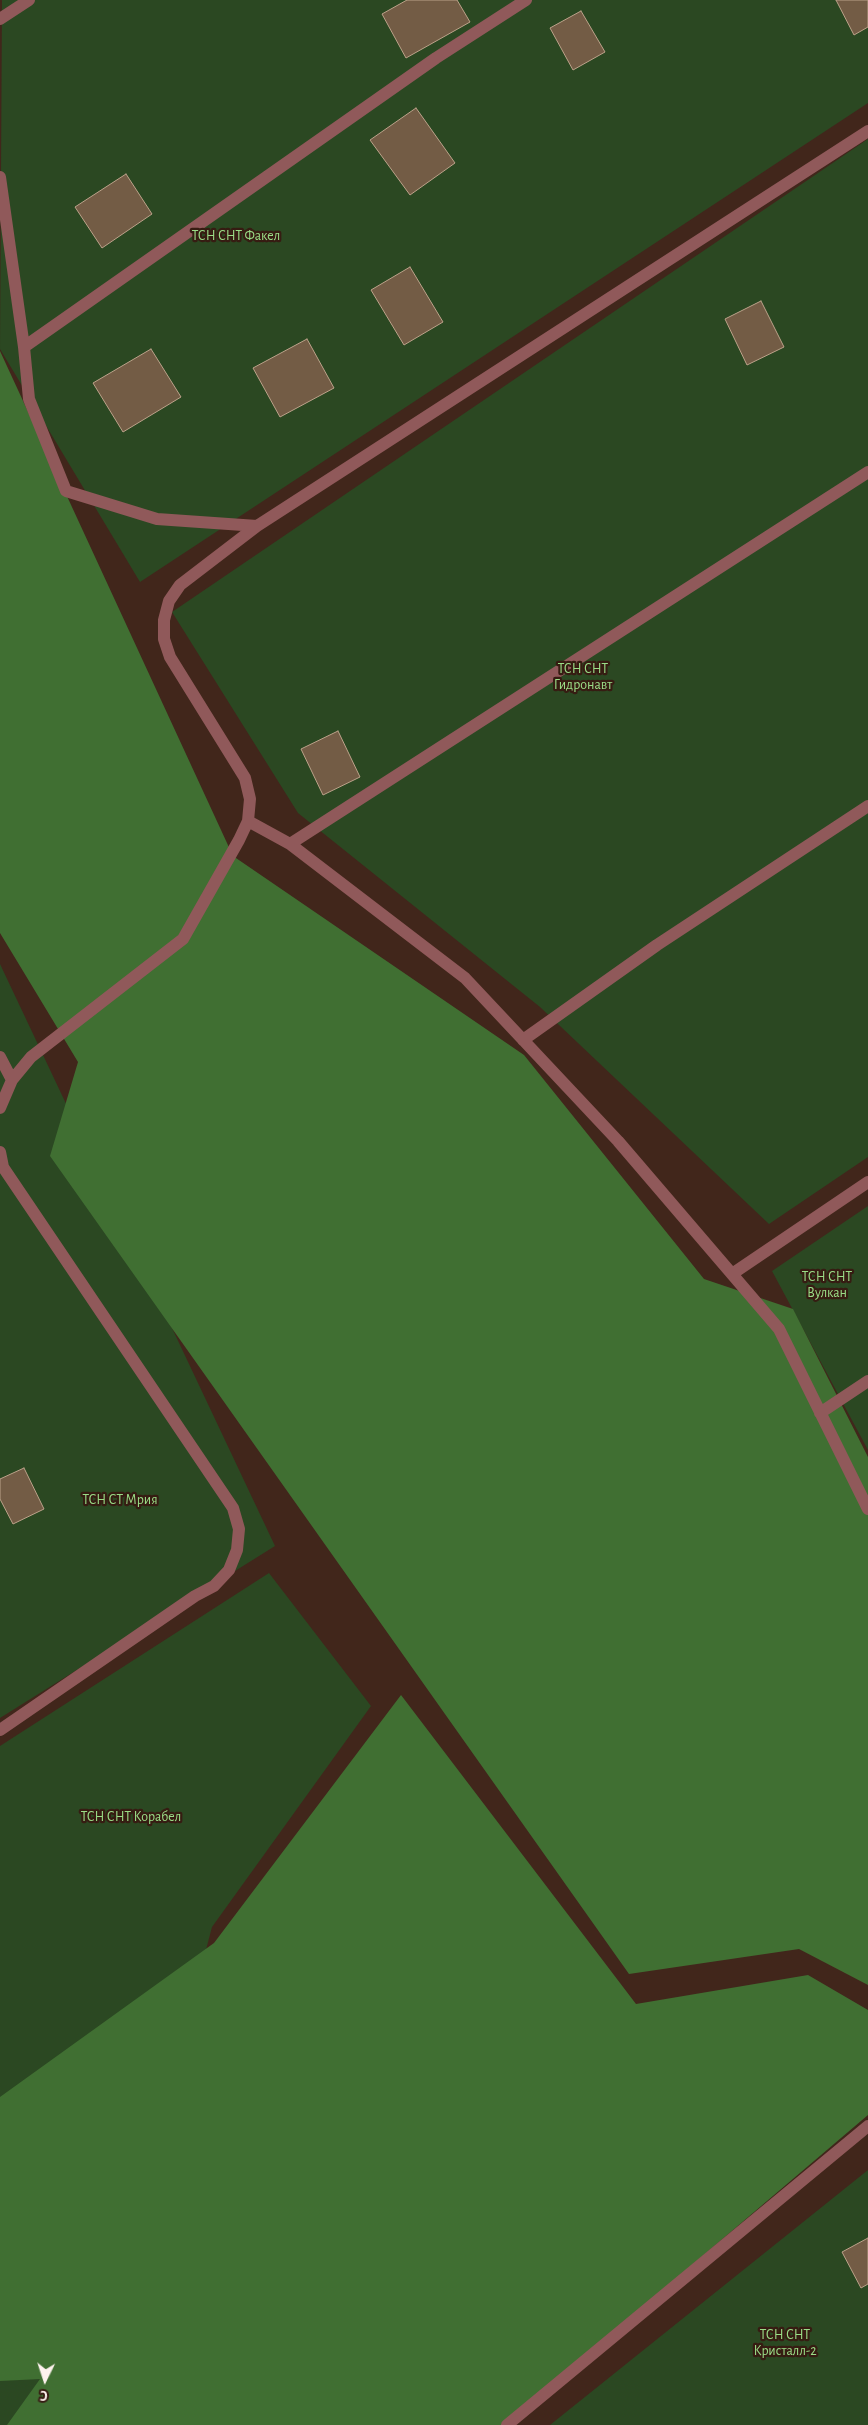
<!DOCTYPE html>
<meta charset="utf-8">
<style>
body{margin:0}
#map{position:relative;width:868px;height:2425px;overflow:hidden;background:#41261b;font-family:"Alegreya Sans",sans-serif}
canvas{display:block}
.north{position:absolute;left:20px;top:2355px;width:50px;height:50px;-webkit-text-stroke:4px #361c12;paint-order:stroke;rotate:184deg;font-size:14px;font-weight:700;line-height:20px;text-align:center;color:#fef2ee}
.north::after{content:'';display:block;margin:auto;width:18px;height:22px;background:#fef2ee;clip-path:polygon(50% 0,100% 100%,50% 72%,0 100%)}
</style>
<div id="map">
<canvas width="868" height="2425"></canvas>
<div class="north">С</div>
</div>
<script>
const ctx = document.querySelector('canvas').getContext('2d');
ctx.lineJoin = 'round';
function fillPath(path, color) {
  ctx.fillStyle = color;
  ctx.fill(path, 'evenodd');
}
function poly(rows) {
  const path = new Path2D();
  for (const r of rows) {
    path.moveTo(r[0], r[1]);
    for (let i = 2; i < r.length; i += 2) path.lineTo(r[i], r[i + 1]);
  }
  return path;
}
function trace(path, color, width, dash) {
  ctx.strokeStyle = color;
  ctx.lineWidth = width;
  ctx.lineCap = dash ? 'butt' : 'round';
  ctx.setLineDash(dash || []);
  ctx.stroke(path);
}
function write(font, color, halo, rows, align = 'center') {
  ctx.font = font + ' "Alegreya Sans",sans-serif';
  ctx.lineWidth = 4.5;
  ctx.setLineDash([]);
  ctx.textBaseline = 'middle';
  ctx.strokeStyle = halo;
  ctx.fillStyle = color;
  for (const [text, x, y, turn = 0] of rows) {
    ctx.save();
    ctx.translate(x, y);
    ctx.rotate((+turn || 0) * Math.PI / 180);
    ctx.textAlign = isNaN(turn) ? turn : align;
    if (halo) ctx.strokeText(text, 0, 0);
    ctx.fillText(text, 0, 0);
    ctx.restore();
  }
}
fillPath(poly([
 [2,0,868,0,868,103,140,582,0,349],
 [868,139,868,1157,769,1224,540,1007,298,813,172,612],
 [0,964,275,1546,0,1718],
 [868,1206,868,1450,772,1271],
 [269,1573,371,1706,212,1927,81,2425,0,2425,0,1746],
 [868,2170,868,2425,550,2425]
]), '#2b4822');
fillPath(poly([
 [0,351,233,856,524,1055,704,1279,793,1309,868,1457,868,1985,799,1949,629,1974,50,1156,78,1062,0,933],
 [401,1695,636,2004,808,1975,868,2010,868,2115,504,2425,7,2425,40,2379,0,2381,0,2097,214,1943]
]), '#406f32');
const building = poly([
 [407,0,457,0,470,22,406,58,382,14,407,0],
 [836,0,868,0,868,27,854,35,836,0],
 [581,11,605,52,573,70,550,28,581,11],
 [416,108,455,163,410,195,370,140,416,108],
 [126,174,152,214,102,248,75,207,126,174],
 [410,267,443,322,404,345,371,290,410,267],
 [761,301,784,347,747,365,725,319,761,301],
 [307,339,334,388,280,417,253,368,307,339],
 [151,349,181,397,123,432,93,383,151,349],
 [338,731,360,777,323,795,301,749,338,731],
 [24,1468,44,1509,13,1524,0,1499,0,1479,24,1468],
 [868,2238,868,2284,861,2288,842,2252,868,2238]
]);
fillPath(building, '#735c45');
trace(building, '#bca28a', 1);
trace(poly([
 [0,19,29,0],
 [0,177,24,347,29,399,66,491,157,519,257,526],
 [24,347,436,58,526,0],
 [248,821,290,844,465,978,618,1141,779,1329,868,1509],
 [290,844,868,472],
 [523,1040,657,945,868,806],
 [0,1057,12,1080],
 [0,1108,12,1080,31,1057,183,939,239,840,248,821,250,799,245,778,170,657,164,639,164,620,169,601,180,585,257,526,868,131],
 [0,1152,3,1167,233,1508,239,1529,237,1550,229,1570,214,1586,195,1596,0,1730],
 [732,1274,868,1182],
 [820,1413,868,1381],
 [507,2425,868,2126]
]), '#90595a', 12);
write('14px', '#9add87', '#361c12', [
 ["ТСН СНТ Факел",236,236],
 ["ТСН СНТ",583,669],
 ["Гидронавт",583,685],
 ["ТСН СНТ",827,1277],
 ["Вулкан",827,1293],
 ["ТСН СТ Мрия",120,1500],
 ["ТСН СНТ Корабел",131,1817],
 ["ТСН СНТ",785,2335],
 ["Кристалл-2",785,2351]
]);
</script>
